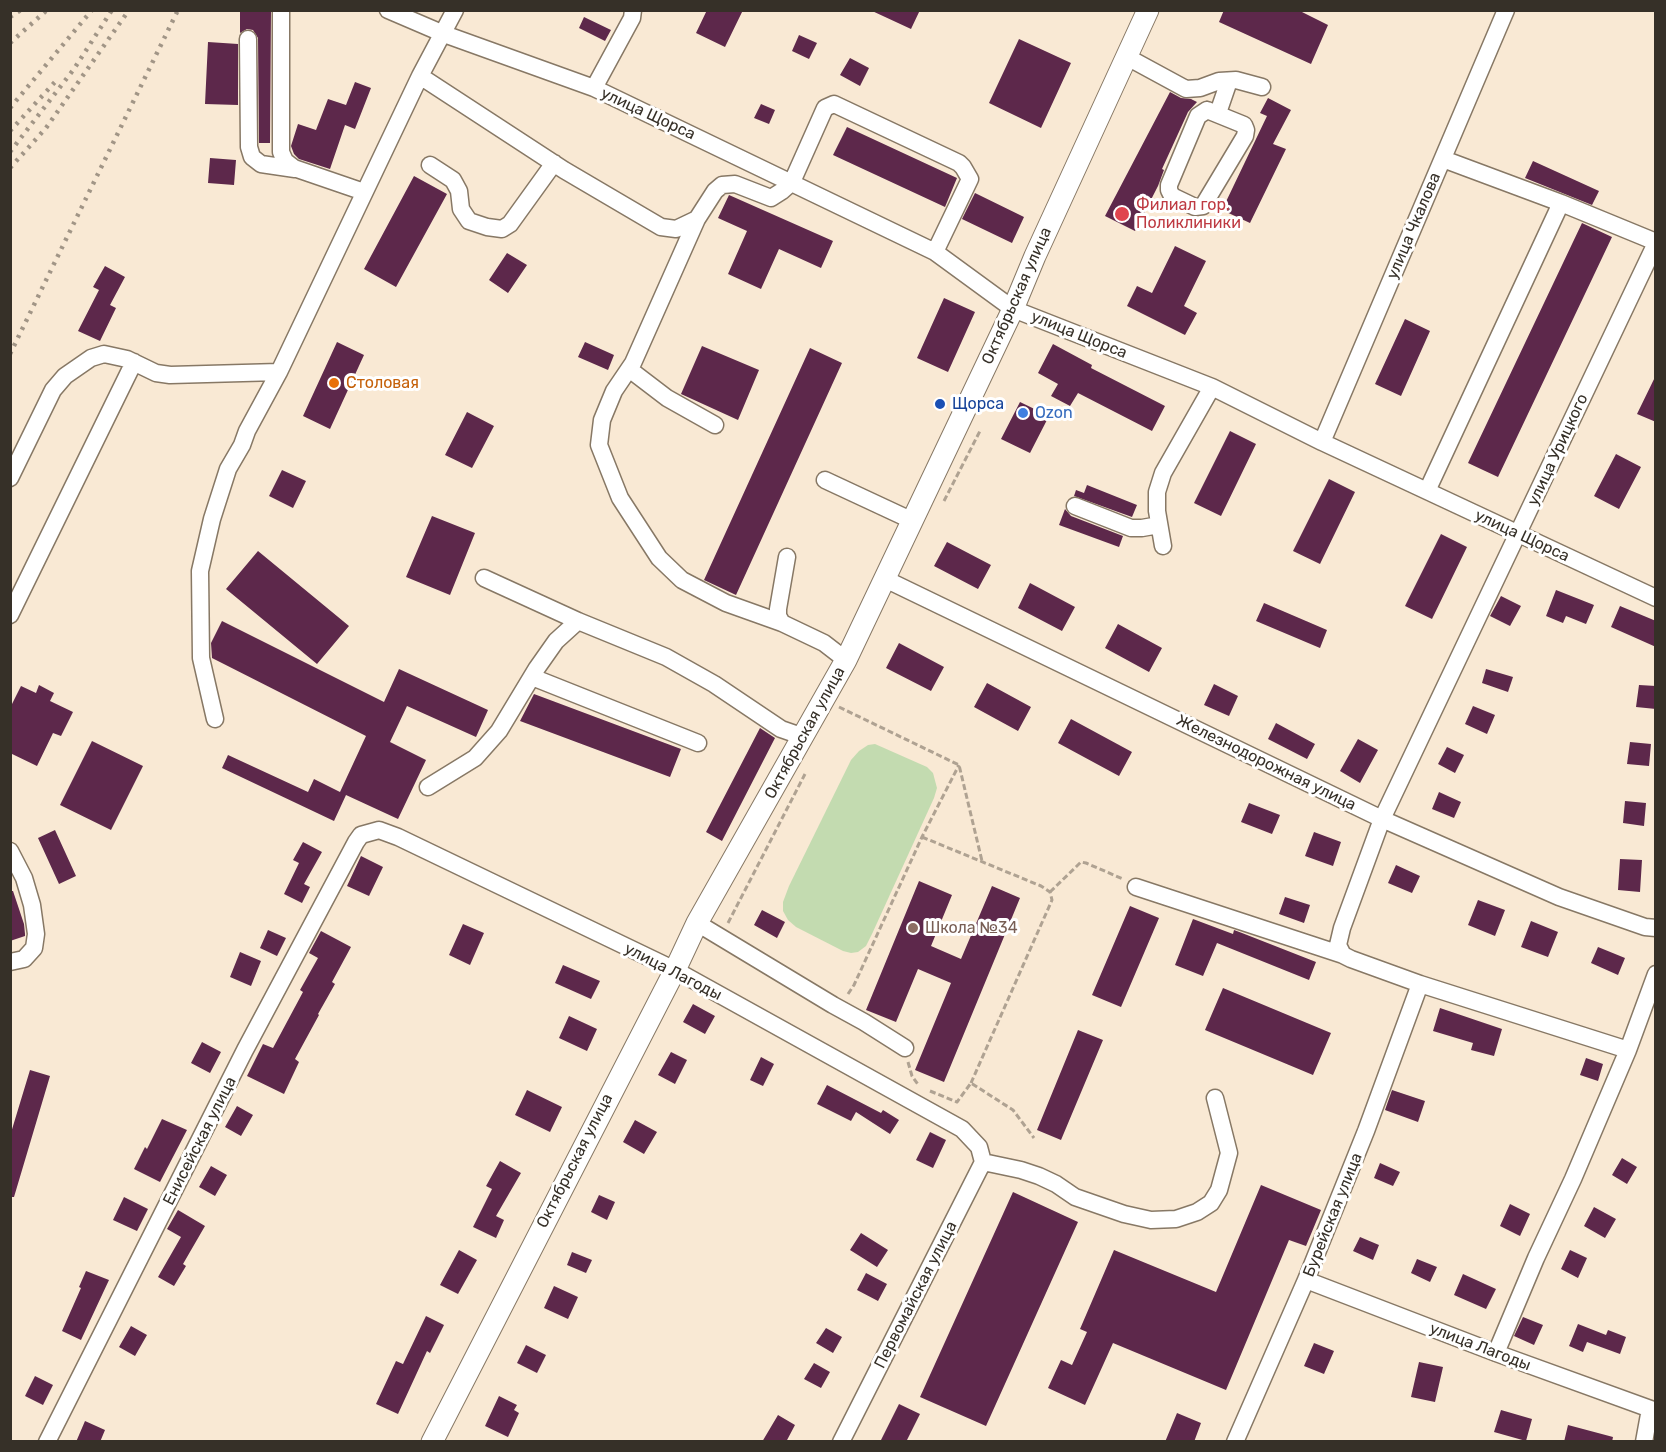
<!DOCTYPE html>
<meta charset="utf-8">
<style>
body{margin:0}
#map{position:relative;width:1666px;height:1452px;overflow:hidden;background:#f9e9d4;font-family:Rubik,sans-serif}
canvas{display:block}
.frame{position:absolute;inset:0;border:12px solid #363028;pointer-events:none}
</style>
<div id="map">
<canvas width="1666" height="1452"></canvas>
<div class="frame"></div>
</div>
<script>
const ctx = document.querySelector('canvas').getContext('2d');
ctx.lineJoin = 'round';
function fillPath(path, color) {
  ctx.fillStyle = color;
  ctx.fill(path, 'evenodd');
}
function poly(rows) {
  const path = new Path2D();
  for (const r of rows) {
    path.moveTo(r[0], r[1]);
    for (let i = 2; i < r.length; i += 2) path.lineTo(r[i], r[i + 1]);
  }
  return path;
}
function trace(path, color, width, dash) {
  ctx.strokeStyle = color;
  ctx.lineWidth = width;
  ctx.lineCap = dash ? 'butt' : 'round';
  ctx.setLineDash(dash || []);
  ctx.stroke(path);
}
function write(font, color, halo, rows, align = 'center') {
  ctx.font = font + ' Rubik,sans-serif';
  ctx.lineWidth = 6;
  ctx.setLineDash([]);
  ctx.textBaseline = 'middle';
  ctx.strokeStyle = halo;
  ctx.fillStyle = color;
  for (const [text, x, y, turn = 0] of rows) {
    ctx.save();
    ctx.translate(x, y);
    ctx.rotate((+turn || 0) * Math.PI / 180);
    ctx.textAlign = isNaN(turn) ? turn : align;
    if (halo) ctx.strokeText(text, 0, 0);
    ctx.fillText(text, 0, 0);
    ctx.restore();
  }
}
fillPath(poly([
 [875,744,927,767,933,773,937,788,934,798,872,934,866,946,858,952,851,953,843,951,796,927,788,920,783,911,783,902,789,886,851,760,859,751,868,745]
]), '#c3dbb0');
fillPath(poly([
 [240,10,271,10,270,143,259,143,258,38,253,30,247,29,240,33],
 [707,10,743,10,725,47,696,33],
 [870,10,920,10,911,29],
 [1224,10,1298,10,1328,25,1311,64,1219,22],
 [584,17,611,30,605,41,579,28],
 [799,35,817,43,809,59,792,51],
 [1019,39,1071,63,1041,128,989,103],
 [208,42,238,44,238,105,205,104],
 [850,58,869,68,860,86,840,75],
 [355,82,371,88,355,129,345,125,330,169,299,159,294,154,291,146,298,124,316,130,328,99,346,105],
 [1170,92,1181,98,1191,99,1197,102,1188,112,1162,169,1164,170,1158,186,1135,231,1105,216],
 [1268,98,1291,110,1273,144,1286,149,1250,223,1222,210,1267,116,1260,113],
 [761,104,775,110,769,124,754,118],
 [847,127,957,178,945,207,833,155],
 [210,158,236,160,234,185,208,183],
 [1533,161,1599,191,1592,205,1525,178],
 [414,176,447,194,396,287,364,269],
 [975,193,1024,217,1012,243,962,219],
 [729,195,833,241,821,268,779,249,761,289,728,274,747,231,718,218],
 [1582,223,1612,237,1498,477,1468,463],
 [1175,246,1206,261,1184,306,1197,313,1185,335,1127,306,1137,286,1152,293],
 [507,253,527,265,508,293,489,280],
 [105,266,125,277,110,305,116,308,100,341,78,331,99,290,93,287],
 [944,298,975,312,948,372,917,358],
 [1405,319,1430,331,1401,396,1375,384],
 [337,342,364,355,330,429,303,416],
 [585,342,614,355,608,370,578,357],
 [1053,344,1092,365,1091,368,1165,406,1152,431,1078,393,1070,406,1051,396,1058,384,1038,373],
 [702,346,759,370,738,420,681,394],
 [810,348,842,363,736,595,704,580],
 [1656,375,1656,422,1637,414],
 [1020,402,1049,416,1030,453,1001,439],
 [467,412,494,426,472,468,445,455],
 [1230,431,1256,444,1221,516,1194,503],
 [1616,454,1641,467,1619,509,1594,496],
 [282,470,306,481,293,508,269,496],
 [1329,479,1355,492,1320,564,1293,551],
 [1087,485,1137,505,1132,517,1074,496,1076,490,1084,493],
 [1065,509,1071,516,1123,536,1119,547,1059,525],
 [432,516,475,533,450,595,406,577],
 [1441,534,1467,547,1432,619,1405,606],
 [947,542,991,565,978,589,934,566],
 [258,551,349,626,317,664,226,589],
 [1030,583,1075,607,1062,631,1018,608],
 [1556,590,1594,605,1586,624,1566,616,1563,623,1546,616],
 [1501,596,1521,606,1510,626,1490,616],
 [1264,603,1327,630,1320,648,1256,621],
 [1620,606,1656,621,1656,647,1611,627],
 [222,621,384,702,399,669,488,710,476,737,407,706,390,742,426,760,398,819,346,795,334,821,222,768,228,755,308,792,314,779,340,792,366,736,212,658,211,643],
 [1118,624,1162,648,1149,672,1105,648],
 [899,643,944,667,931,691,886,668],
 [1486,669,1513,677,1508,692,1482,683],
 [987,683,1031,707,1018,731,974,707],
 [1214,684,1238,696,1229,716,1204,705],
 [39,685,54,693,50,701,73,712,61,736,53,733,37,766,10,753,10,708,21,686,36,693],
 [1639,685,1656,686,1656,709,1636,707],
 [534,694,681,749,670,777,520,721],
 [1473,706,1495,715,1487,734,1465,724],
 [1071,719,1132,752,1119,776,1058,743],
 [1276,723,1315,744,1307,759,1268,739],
 [760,728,775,738,722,841,706,832],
 [1358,739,1378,750,1360,783,1340,771],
 [92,741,143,766,111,830,60,805],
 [1630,742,1651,744,1649,766,1627,764],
 [1447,747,1464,755,1455,773,1438,764],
 [1439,792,1461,802,1454,818,1432,809],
 [1625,801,1646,803,1644,826,1623,823],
 [1249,803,1280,815,1272,834,1241,822],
 [55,830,76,876,59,884,38,838],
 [1314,832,1341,842,1333,866,1305,856],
 [303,842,322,852,304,884,310,887,302,903,284,894,299,863,293,860],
 [361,856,383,867,369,896,347,886],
 [1620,859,1642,860,1640,892,1618,890],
 [1396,865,1420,876,1412,893,1388,883],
 [919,881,952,895,931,946,961,959,992,886,1020,898,944,1082,915,1070,951,983,918,969,896,1022,866,1010],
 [10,891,13,891,24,924,25,934,25,936,10,941],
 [1285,897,1310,905,1304,923,1279,914],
 [1478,900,1505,910,1495,936,1468,925],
 [1130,906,1159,918,1121,1007,1092,995],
 [762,910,785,922,777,938,754,925],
 [1193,919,1233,934,1234,930,1242,933,1316,962,1309,980,1217,943,1203,976,1175,965],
 [1531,921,1558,932,1548,957,1521,947],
 [463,924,484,933,470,965,449,955],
 [268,930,286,938,277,956,260,948],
 [321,931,351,947,332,982,335,984,318,1014,319,1015,295,1059,299,1062,284,1094,247,1076,263,1044,273,1048,303,992,300,990,318,958,309,953],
 [1598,947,1625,958,1618,975,1591,963],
 [240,952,261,961,251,986,230,977],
 [563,965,600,981,591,999,555,983],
 [1223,988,1331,1033,1313,1075,1205,1030],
 [693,1004,715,1016,705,1034,683,1022],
 [1440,1008,1502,1029,1494,1056,1471,1050,1473,1043,1433,1031],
 [569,1016,597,1029,587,1051,559,1038],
 [1078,1030,1103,1040,1061,1140,1037,1130],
 [202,1042,221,1052,210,1073,191,1063],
 [671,1052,687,1060,675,1084,658,1075],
 [761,1057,774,1064,763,1086,750,1080],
 [1586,1058,1603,1064,1598,1081,1580,1075],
 [30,1070,50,1076,14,1197,10,1197,10,1136],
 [827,1085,881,1113,883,1110,899,1120,890,1134,856,1112,851,1121,817,1104],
 [527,1090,562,1107,550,1132,515,1115],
 [1392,1090,1425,1101,1418,1122,1385,1110],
 [237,1106,253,1115,241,1136,225,1127],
 [162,1119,187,1130,160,1182,134,1169,145,1147,147,1149],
 [635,1120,657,1132,644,1154,623,1142],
 [930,1132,946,1140,933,1168,916,1160],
 [1622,1158,1637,1167,1627,1184,1612,1175],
 [500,1161,521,1173,496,1216,504,1220,496,1238,473,1227,492,1189,486,1186],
 [1380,1163,1400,1172,1393,1186,1374,1178],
 [211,1166,227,1175,215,1196,199,1187],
 [1261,1185,1321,1210,1306,1246,1289,1240,1226,1390,1113,1343,1085,1405,1048,1388,1061,1360,1072,1365,1087,1332,1080,1329,1114,1250,1216,1292],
 [1013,1192,1078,1222,986,1426,920,1397],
 [599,1195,615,1202,607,1220,591,1212],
 [124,1197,148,1209,137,1231,113,1220],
 [1510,1204,1530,1214,1520,1236,1500,1226],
 [1594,1207,1616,1219,1605,1238,1584,1226],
 [178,1210,205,1226,183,1264,186,1266,174,1286,158,1277,181,1237,167,1229],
 [861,1233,888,1250,877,1267,850,1250],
 [1360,1237,1379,1245,1373,1260,1353,1251],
 [459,1250,477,1260,458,1294,440,1285],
 [1570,1250,1587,1258,1578,1278,1561,1269],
 [572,1252,592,1260,586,1273,567,1265],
 [1417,1259,1437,1267,1430,1282,1411,1273],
 [86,1271,109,1280,81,1340,62,1331,81,1288,79,1287],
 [866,1273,887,1284,878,1301,857,1290],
 [1463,1274,1496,1289,1486,1309,1454,1295],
 [554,1286,578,1297,568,1319,544,1308],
 [426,1316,444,1325,430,1353,427,1351,398,1414,376,1404,396,1361,403,1364],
 [1523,1317,1543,1325,1534,1345,1514,1336],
 [1578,1324,1606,1335,1608,1330,1626,1337,1620,1354,1587,1342,1583,1352,1569,1346],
 [131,1326,147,1335,135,1356,119,1347],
 [826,1328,842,1337,833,1353,816,1343],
 [1314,1343,1334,1351,1324,1374,1304,1366],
 [526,1345,546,1355,537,1373,517,1363],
 [1419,1362,1443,1367,1435,1402,1411,1397],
 [814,1363,830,1372,821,1388,804,1379],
 [35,1376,53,1385,43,1405,25,1396],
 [499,1396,517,1405,514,1410,519,1413,508,1437,485,1426],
 [899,1404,920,1414,906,1442,880,1442],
 [1501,1410,1532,1419,1526,1441,1494,1432],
 [1177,1413,1201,1423,1194,1442,1165,1442],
 [778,1415,795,1425,786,1442,762,1442],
 [85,1421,105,1430,100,1442,76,1442],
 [1568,1425,1613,1437,1612,1442,1564,1442]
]), '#5d284b');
const minor = poly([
 [388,10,444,34,594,88,935,252,1013,309,1212,387,1322,442,1656,598],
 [281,11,281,152,285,161,294,168,364,192],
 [248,39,249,147,252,157,261,164,295,169],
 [1127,57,1186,89,1200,88,1219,81,1236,80,1262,87],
 [420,76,564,170,661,227,676,229,697,219,715,191,722,185,735,184,771,198,782,191,792,182,825,108,834,104,959,163,963,167,970,179,935,252],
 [594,88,632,18,633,10],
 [1207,110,1244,125,1246,130,1245,136,1203,206,1195,207,1172,196,1169,190,1169,185,1198,116,1207,110],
 [1218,113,1229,81],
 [1443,159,1561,203,1656,242],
 [430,165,453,180,459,191,461,209,469,221,487,227,502,229,510,224,554,163],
 [697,219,633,363,614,391,602,420,599,445,620,498,659,558,682,580,726,603,782,623],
 [629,369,667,398,715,425],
 [1322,442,1506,10],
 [10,478,53,390,65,376,91,358,104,354,127,359,156,373,170,375,279,372],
 [825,480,913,521],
 [1427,491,1561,203],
 [1075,506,1131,528,1142,528,1159,525],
 [1163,546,1157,511,1157,492,1163,473,1212,387],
 [787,557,778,609,778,616,782,623,824,643,846,660],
 [484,578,578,621,666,657,714,684,781,729,804,737],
 [885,579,1382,819,1559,897,1645,927,1656,928],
 [10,615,134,362],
 [532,677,698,743],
 [215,719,201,658,200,571,212,519,228,469,242,445,247,431,279,372,420,76,455,10],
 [428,787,475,758,499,731,537,668,556,641,578,621],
 [10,851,24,878,32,905,36,934,34,948,24,959,10,962],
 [1136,887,1343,955],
 [697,923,833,1005,864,1022,905,1048],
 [1628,1050,1420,984,1351,959,1343,955,1338,945,1342,928,1382,819,1656,243],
 [983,1162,1021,1170,1039,1176,1056,1184,1075,1197,1124,1214,1151,1220,1176,1219,1197,1212,1211,1203,1219,1190,1229,1153,1215,1098],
 [1306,1280,1496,1353,1656,1411],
 [1496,1353,1536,1258,1573,1179,1628,1050,1656,974],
 [47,1442,245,1050,356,842,361,835,379,830,398,837,675,970,962,1129,979,1147,983,1162,841,1442],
 [1235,1442,1306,1280,1366,1131,1420,984],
 [1644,1442,1650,1409]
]);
const major = poly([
 [432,1442,675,970,697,923,846,660,1013,309,1035,256,1148,10]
]);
trace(minor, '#877865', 19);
trace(major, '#877865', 23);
trace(poly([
 [944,501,981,429],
 [839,707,959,765,982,861],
 [922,837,1041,886,1050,892,1052,900,971,1083],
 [1050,892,1081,862,1086,863,1123,879],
 [728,923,805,774],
 [848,994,854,985,922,837,959,765],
 [908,1062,912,1076,919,1086],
 [930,1091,957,1102,971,1083,1013,1110,1034,1138]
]), '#afa292', 3, [6, 3]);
trace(minor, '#fff', 16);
trace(major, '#fff', 21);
trace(poly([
 [10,17,21,10],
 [10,43,47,10],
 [10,108,92,10],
 [10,131,55,82],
 [10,152,74,69,112,10],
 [10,168,46,128,129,10],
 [10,354,178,10]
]), '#a19586', 4.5, [3, 6]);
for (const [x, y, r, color] of [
 [1122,214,8,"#e0444e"],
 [334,383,6,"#e8710a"],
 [940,404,6,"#1a4fb4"],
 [1023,413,6,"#3f7fe0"],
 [913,928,6,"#8d6e63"]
]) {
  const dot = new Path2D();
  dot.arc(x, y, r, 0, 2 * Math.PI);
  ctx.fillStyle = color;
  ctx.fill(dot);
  trace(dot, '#fff', 2);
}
write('16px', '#363028', '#fff', [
 ["улица Щорса",648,114,25],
 ["улица Чкалова",1414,226,-67],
 ["Октябрьская улица",1017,296,-66],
 ["улица Щорса",1079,335,22],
 ["улица Урицкого",1558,450,-65],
 ["улица Щорса",1522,536,25],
 ["Октябрьская улица",805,733,-61],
 ["Железнодорожная улица",1266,763,26],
 ["улица Лагоды",673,972,27],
 ["Енисейская улица",200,1141,-63],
 ["Октябрьская улица",575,1161,-63],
 ["Бурейская улица",1333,1215,-68],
 ["Первомайская улица",916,1295,-63],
 ["улица Лагоды",1480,1347,21]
]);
write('16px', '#be3a42', '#fff', [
 ["Филиал гор.",1136,205],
 ["Поликлиники",1136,223]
], 'left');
write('16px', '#c56008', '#fff', [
 ["Столовая",346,383]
], 'left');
write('16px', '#164399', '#fff', [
 ["Щорса",952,404]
], 'left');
write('16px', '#366cbe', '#fff', [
 ["Ozon",1035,413]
], 'left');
write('16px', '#785e54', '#fff', [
 ["Школа №34",925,928]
], 'left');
</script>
